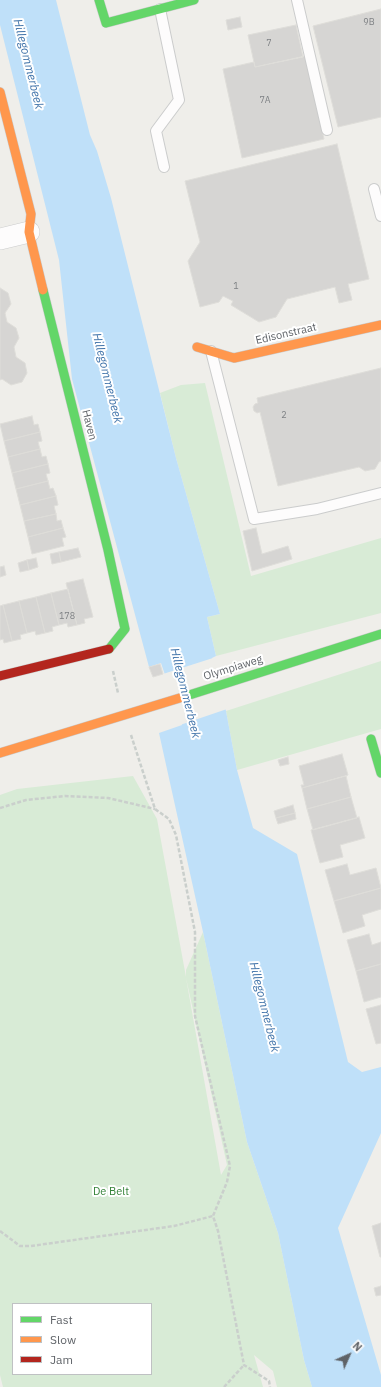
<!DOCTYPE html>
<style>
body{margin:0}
#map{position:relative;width:381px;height:1387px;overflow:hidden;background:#efeeea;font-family:"IBM Plex Sans",sans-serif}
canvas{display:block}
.legend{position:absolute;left:12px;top:1303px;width:140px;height:72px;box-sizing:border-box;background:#fff;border:1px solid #bfc1c3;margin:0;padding:5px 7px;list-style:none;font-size:12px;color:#5f6368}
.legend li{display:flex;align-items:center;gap:8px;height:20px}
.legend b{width:20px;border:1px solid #bfc1c3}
.north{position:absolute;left:329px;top:1335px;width:40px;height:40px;-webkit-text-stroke:3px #fff;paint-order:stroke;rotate:45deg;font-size:11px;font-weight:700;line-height:16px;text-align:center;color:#5f6368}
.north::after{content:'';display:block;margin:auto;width:14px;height:18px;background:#5f6368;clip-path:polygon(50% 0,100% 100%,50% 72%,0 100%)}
</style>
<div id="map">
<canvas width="381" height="1387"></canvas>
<ul class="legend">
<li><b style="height:5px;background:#63d668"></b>Fast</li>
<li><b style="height:5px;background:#ff974d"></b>Slow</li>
<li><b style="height:5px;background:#b3261e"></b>Jam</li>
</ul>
<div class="north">N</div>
</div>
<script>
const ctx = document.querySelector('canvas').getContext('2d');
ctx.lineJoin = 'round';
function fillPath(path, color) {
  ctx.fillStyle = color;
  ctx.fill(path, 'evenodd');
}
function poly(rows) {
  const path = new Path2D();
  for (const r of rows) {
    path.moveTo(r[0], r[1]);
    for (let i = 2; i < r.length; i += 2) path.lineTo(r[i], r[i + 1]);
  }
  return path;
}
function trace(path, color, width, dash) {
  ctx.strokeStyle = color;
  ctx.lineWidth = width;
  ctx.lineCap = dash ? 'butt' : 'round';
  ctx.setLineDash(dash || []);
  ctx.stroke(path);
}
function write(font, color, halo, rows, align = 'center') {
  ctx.font = font + ' "IBM Plex Sans",sans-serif';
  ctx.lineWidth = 4;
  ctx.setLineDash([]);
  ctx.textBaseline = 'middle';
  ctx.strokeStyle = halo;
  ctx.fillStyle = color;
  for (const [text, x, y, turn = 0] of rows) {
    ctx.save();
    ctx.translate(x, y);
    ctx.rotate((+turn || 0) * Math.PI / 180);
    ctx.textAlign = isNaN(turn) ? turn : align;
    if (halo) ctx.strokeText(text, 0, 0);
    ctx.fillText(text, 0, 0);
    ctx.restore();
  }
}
fillPath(poly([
 [205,383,251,576,381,538,381,613,216,656,207,617,220,614,176,458,160,393,181,385],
 [381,661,381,729,237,770,226,711],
 [133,776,157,819,186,977,186,970,203,932,247,1142,278,1233,304,1360,312,1387,277,1387,273,1371,254,1355,263,1387,3,1387,0,1375,0,795,17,789],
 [186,978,227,1165,221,1175],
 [13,1304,151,1304,151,1374,13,1374]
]), '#d8ebd6');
fillPath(poly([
 [0,0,56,0,90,135,97,151,111,198,176,458,220,614,207,617,216,656,212,658,226,711,237,770,253,828,297,854,348,1062,362,1072,381,1067,381,1133,338,1228,381,1375,381,1387,312,1387,304,1360,278,1233,247,1142,203,932,159,733,182,725,161,663,149,667,72,379,59,260,0,25]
]), '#bfe0f9');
fillPath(poly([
 [213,658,219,678,227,709,180,725,163,674]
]), '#efeeea');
const building = poly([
 [381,9,381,117,338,127,313,26,381,9],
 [240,17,242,27,228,30,226,20,240,17],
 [296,25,303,57,255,67,248,35,296,25],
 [305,56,324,139,242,158,223,69,254,62,255,67,305,56],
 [337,144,369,279,348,284,352,300,339,303,335,287,287,299,276,317,259,322,231,305,233,301,223,296,219,302,200,307,188,261,200,242,185,181,337,144],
 [0,288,8,293,11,304,5,313,7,322,16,328,19,338,14,347,16,357,25,363,27,373,22,382,11,385,2,379,0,380,0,288],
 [381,368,381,461,379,462,375,469,365,471,359,467,278,486,260,412,257,413,254,411,253,407,255,404,258,403,257,398,381,368],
 [32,416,34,425,38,424,40,432,4,441,0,424,32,416],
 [40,432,42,441,38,442,40,449,8,457,4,441,40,432],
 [40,449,42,457,46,456,48,464,12,473,8,457,40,449],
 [48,464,50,473,46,474,48,481,16,489,12,473,48,464],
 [48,481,50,489,53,488,56,496,20,505,16,489,48,481],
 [56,496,58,505,54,506,56,514,24,521,20,505,56,496],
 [56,514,57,521,61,520,63,528,28,537,24,521,56,514],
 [63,528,66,537,62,538,64,546,32,554,28,537,63,528],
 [256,528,262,554,288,546,292,559,252,571,243,531,256,528],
 [78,548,81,557,61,562,59,552,78,548],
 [59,552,61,562,52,564,50,554,59,552],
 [36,558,38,567,29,570,27,560,36,558],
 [27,560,29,570,20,572,18,563,27,560],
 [4,566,6,575,0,577,0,567,4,566],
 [83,579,93,617,84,619,85,623,77,625,66,583,83,579],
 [68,589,77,625,68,627,67,623,59,625,51,593,68,589],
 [51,593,59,625,52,627,53,631,45,633,36,597,51,593],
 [36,597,45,633,36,635,35,631,27,633,19,601,36,597],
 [19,601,27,633,20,635,21,639,12,641,3,605,19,601],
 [3,605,12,641,4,643,3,639,0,640,0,606,3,605],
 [160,664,163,674,153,677,149,667,160,664],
 [342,754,348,775,302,788,301,785,304,785,299,766,342,754],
 [288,757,289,764,280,766,278,760,288,757],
 [346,776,351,797,307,809,302,788,346,776],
 [351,797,357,818,313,830,307,809,351,797],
 [293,805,295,813,276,818,274,811,293,805],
 [295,813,296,819,278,824,276,818,295,813],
 [359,817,365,838,340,845,343,857,320,863,311,830,359,817],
 [347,864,350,875,376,868,381,888,334,901,325,870,347,864],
 [381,888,381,909,362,915,365,926,343,933,334,901,381,888],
 [369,934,372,945,381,942,381,964,356,971,347,940,369,934],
 [381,964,381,997,364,1002,356,971,381,964],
 [381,1005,381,1043,376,1044,366,1009,381,1005],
 [381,1223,381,1257,380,1257,372,1226,381,1223],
 [381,1286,381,1295,376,1296,374,1288,381,1286]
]);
fillPath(building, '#d6d5d3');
trace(building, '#deddd9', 1);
const lane = poly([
 [297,0,327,130],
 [160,9,179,100,156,131,164,167],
 [374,189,381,216],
 [211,351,254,519,317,509,381,493]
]);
const street = poly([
 [0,239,29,232]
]);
const fast = poly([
 [99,0,106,23,194,0],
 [43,290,108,550,125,629,109,649],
 [183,697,381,634],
 [371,739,381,773]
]);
const slow = poly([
 [0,92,31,214,29,232,43,290],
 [197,347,234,358,381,325],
 [0,753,183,697]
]);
const jam = poly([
 [0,676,109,649]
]);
trace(lane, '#cbcccc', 12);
trace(street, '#cbcccc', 22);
trace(fast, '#cacacb', 10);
trace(slow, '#cacacb', 10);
trace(jam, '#cacacb', 10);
trace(poly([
 [113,671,118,693],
 [131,735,155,809,169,819,176,835,195,932,195,1016,230,1166,227,1182,213,1216,218,1231,244,1365,269,1381,270,1387],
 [0,808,26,800,65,796,108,798,155,809],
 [0,1231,20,1246,31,1246,174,1226,213,1216],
 [224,1387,244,1365]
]), '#cacfcc', 2.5, [4, 2]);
trace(lane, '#fdfcfc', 10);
trace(street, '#fdfcfc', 21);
trace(fast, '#63d668', 9);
trace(slow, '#ff974d', 9);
trace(jam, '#b3261e', 9);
write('9px', '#7e8184', null, [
 ["9B",369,22],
 ["7",269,43],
 ["7A",265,100],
 ["1",236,286],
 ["2",284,415],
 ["178",67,616]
]);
write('11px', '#5f6368', '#fff', [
 ["Edisonstraat",286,334,-13],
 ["Haven",89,425,76],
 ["Olympiaweg",233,668,-17]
]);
write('11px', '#348238', '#fff', [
 ["De Belt",111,1192]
]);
write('italic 12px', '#4174aa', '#fff', [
 ["Hillegommerbeek",28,64,76],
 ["Hillegommerbeek",107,378,76],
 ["Hillegommerbeek",185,693,76],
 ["Hillegommerbeek",264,1007,76]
]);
</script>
